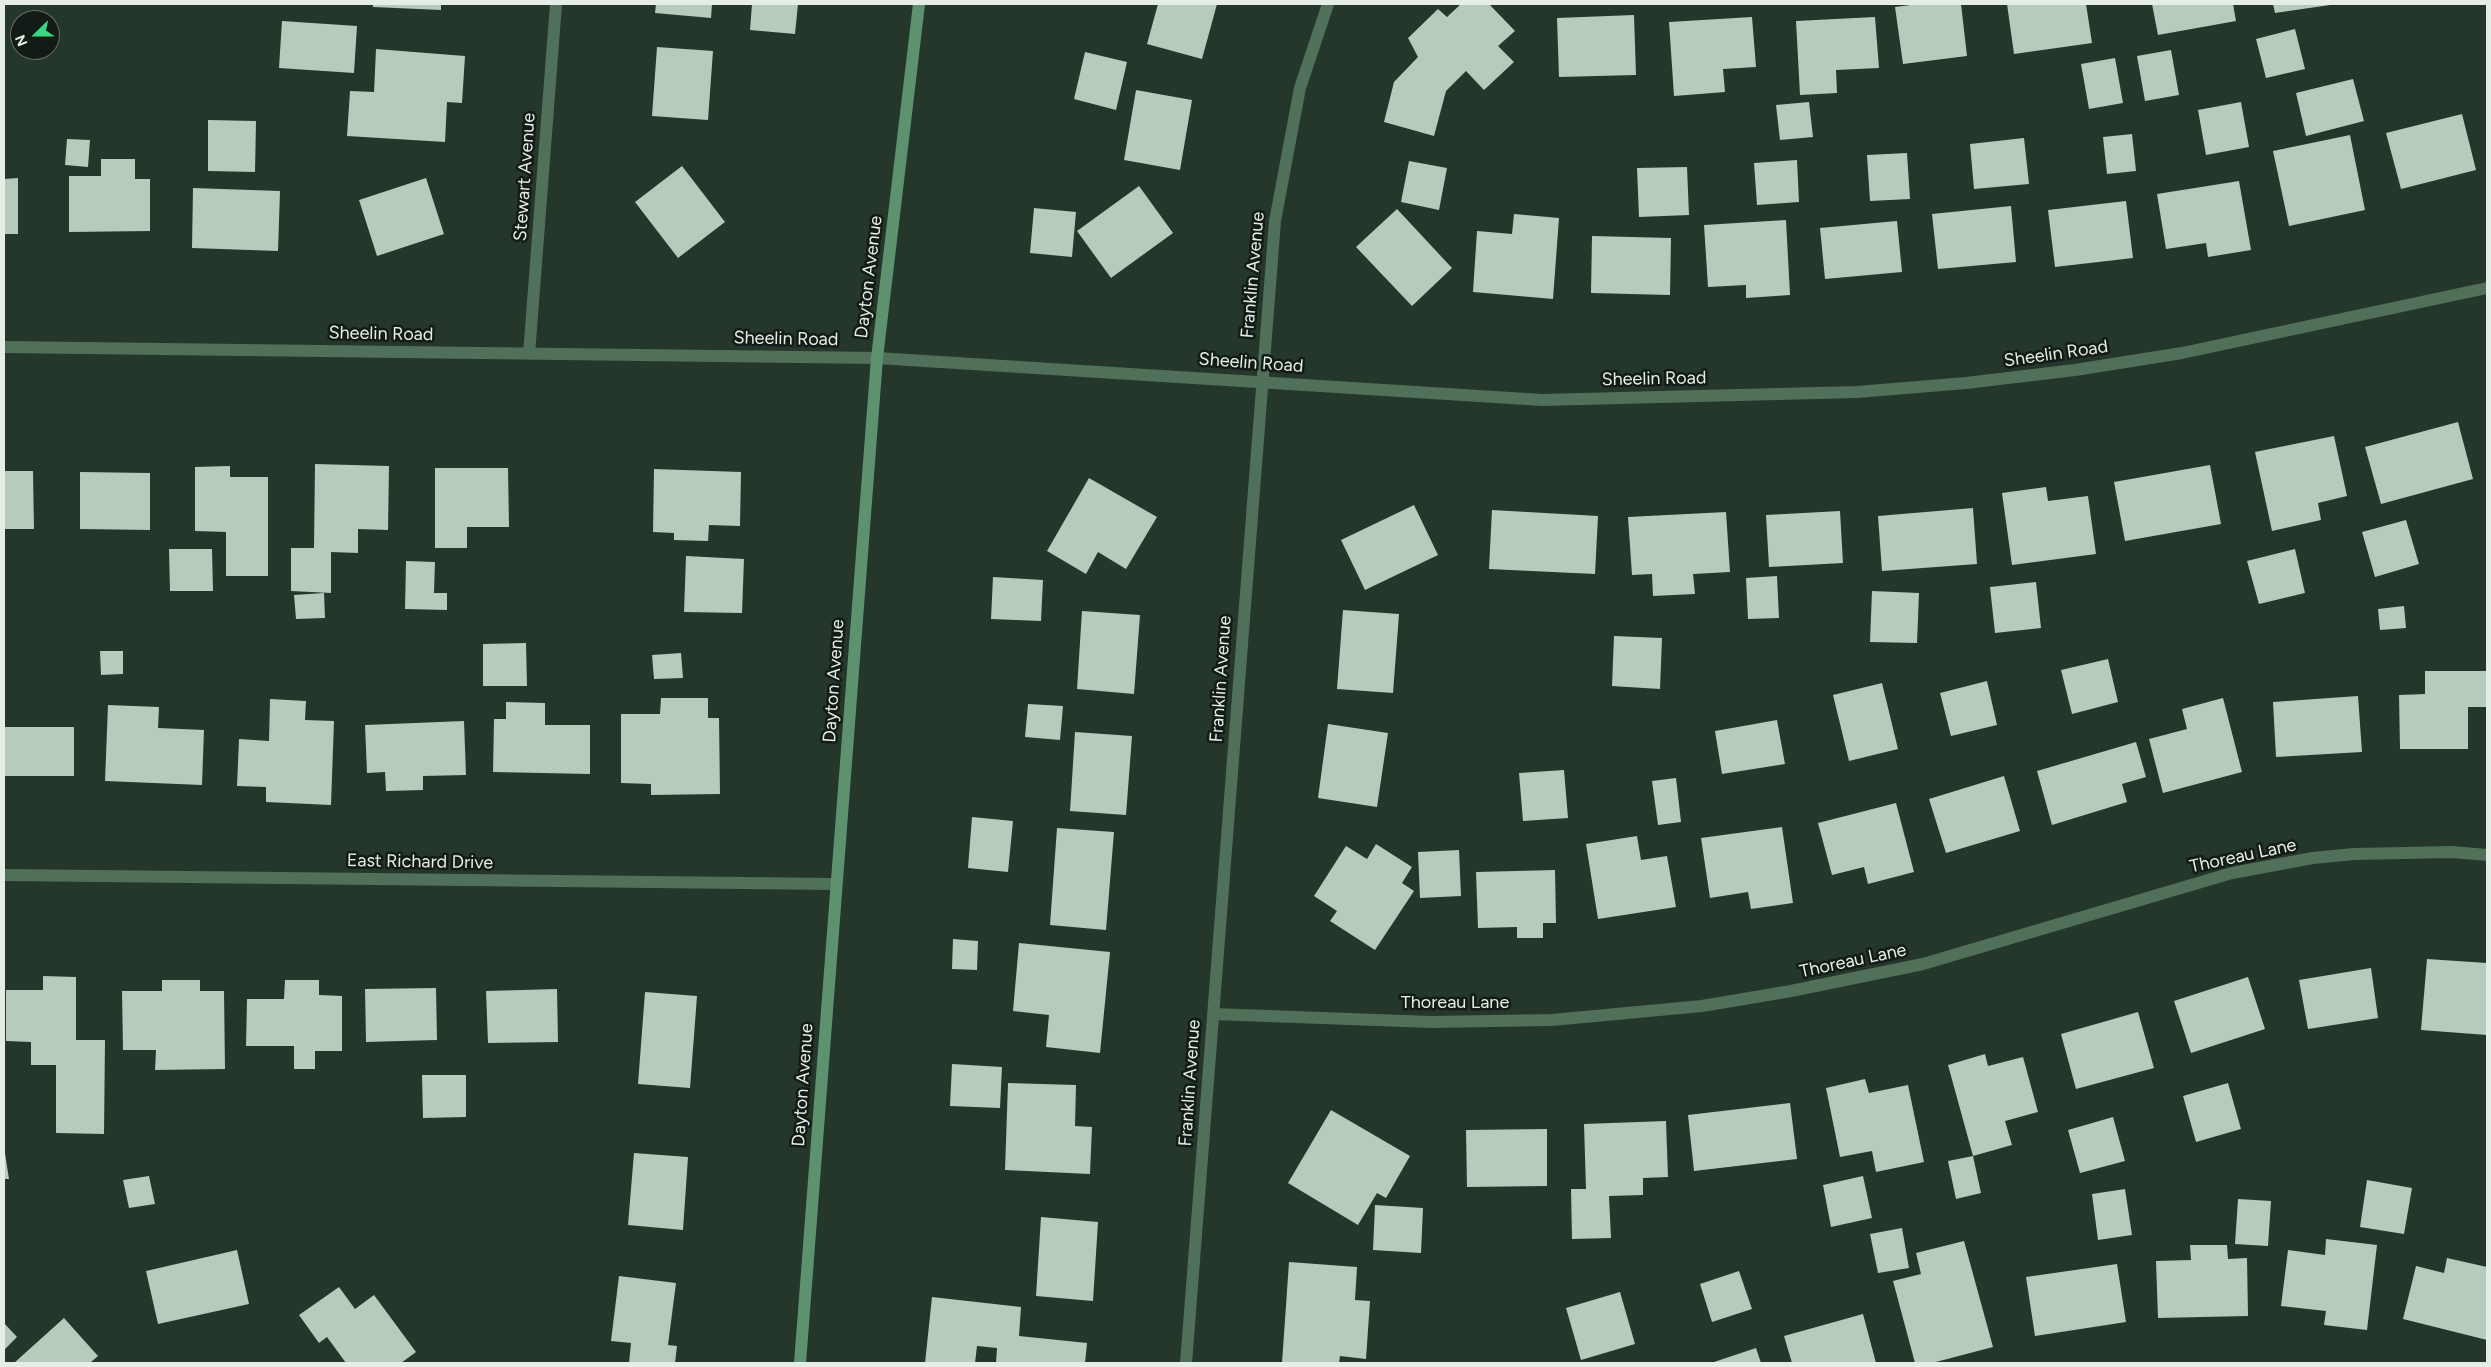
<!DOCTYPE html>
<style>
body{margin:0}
#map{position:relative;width:2491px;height:1367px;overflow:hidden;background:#25362a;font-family:Figtree,sans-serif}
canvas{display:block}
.frame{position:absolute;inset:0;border:5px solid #e4eee6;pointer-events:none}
.north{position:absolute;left:10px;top:10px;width:50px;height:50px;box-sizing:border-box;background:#131b16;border:1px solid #676f69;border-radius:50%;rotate:248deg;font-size:14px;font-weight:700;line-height:20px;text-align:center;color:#e4eee6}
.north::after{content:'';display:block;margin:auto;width:18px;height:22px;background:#38d880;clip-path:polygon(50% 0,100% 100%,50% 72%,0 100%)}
</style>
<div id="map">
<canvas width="2491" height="1367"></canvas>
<div class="frame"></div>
<div class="north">N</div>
</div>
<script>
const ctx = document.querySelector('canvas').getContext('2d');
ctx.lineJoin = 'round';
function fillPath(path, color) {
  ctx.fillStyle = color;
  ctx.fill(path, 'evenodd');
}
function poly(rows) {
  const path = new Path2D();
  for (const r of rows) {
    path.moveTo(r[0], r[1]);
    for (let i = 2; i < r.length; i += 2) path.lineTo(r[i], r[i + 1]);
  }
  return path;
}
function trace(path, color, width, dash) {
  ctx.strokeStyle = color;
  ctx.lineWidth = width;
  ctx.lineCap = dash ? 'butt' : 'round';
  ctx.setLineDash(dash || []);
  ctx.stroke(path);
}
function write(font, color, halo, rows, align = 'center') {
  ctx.font = font + ' Figtree,sans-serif';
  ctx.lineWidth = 5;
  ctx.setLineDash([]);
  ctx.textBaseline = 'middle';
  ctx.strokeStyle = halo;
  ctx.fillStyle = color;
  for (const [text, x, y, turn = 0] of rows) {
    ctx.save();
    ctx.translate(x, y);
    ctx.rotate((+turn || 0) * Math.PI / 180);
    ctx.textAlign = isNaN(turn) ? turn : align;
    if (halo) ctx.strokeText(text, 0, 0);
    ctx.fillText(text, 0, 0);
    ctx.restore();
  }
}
fillPath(poly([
 [373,4,441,4,441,10,373,7],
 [656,4,712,4,711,18,655,13],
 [752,4,798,4,795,34,750,30],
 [1158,4,1217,4,1202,59,1147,44],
 [1461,4,1489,4,1515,31,1498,46,1514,62,1484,90,1466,71,1446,91,1434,136,1384,122,1394,82,1418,57,1408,38,1438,9,1447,17],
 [1918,4,1961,4,1967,56,1903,64,1895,7],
 [2007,4,2086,4,2092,43,2014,54],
 [2152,4,2233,4,2236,21,2158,35],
 [2273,4,2330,4,2330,5,2275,13],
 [1634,15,1636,75,1559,77,1557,18],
 [1752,17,1756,67,1723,69,1725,92,1674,96,1669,22],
 [1875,17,1879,68,1836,70,1837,93,1800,95,1796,21],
 [282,21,357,26,354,73,279,68],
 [2295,29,2305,69,2266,78,2256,39],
 [657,47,713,51,708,120,652,116],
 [376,49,465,56,462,103,447,102,445,142,347,136,350,91,374,92],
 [2171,50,2179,95,2145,101,2137,56],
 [1085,52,1127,62,1116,110,1074,99],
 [2115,58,2123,103,2089,109,2081,64],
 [2353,79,2364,121,2306,136,2296,93],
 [1136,90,1192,100,1180,170,1124,160],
 [1809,102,1813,137,1780,140,1776,105],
 [2241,102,2249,147,2206,155,2198,110],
 [2462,114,2476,170,2401,189,2386,133],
 [208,120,256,121,255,172,208,171],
 [2132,134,2136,171,2107,174,2103,137],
 [2350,135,2365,210,2289,226,2273,151],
 [2024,138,2029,184,1974,189,1970,144],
 [67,139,90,140,88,167,65,165],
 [1907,153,1910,199,1870,201,1867,155],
 [101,159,135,159,135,179,150,179,150,231,69,232,69,176,101,176],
 [1797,160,1799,202,1757,205,1754,163],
 [1409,161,1447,168,1439,210,1401,202],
 [682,166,725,222,678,258,635,202],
 [1687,167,1689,215,1639,217,1637,168],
 [18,178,18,234,4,234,4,179],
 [426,178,444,234,377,256,359,200],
 [2239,181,2251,250,2208,257,2206,243,2166,249,2157,194],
 [1139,186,1173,233,1111,278,1077,231],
 [193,188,280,191,278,251,192,248],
 [2126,201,2133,258,2055,267,2048,210],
 [2011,206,2016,262,1938,269,1932,214],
 [1034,208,1076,212,1072,257,1030,253],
 [1397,209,1452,268,1412,306,1356,247],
 [1514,214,1559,218,1553,299,1473,292,1477,231,1512,234],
 [1786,220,1790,295,1746,298,1746,285,1708,287,1704,225],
 [1897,221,1902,272,1825,279,1820,228],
 [1592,236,1671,238,1670,295,1591,293],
 [2458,422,2473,479,2381,504,2365,447],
 [2334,436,2347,496,2318,503,2321,520,2272,531,2255,452],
 [315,464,389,466,388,530,358,529,358,553,331,552,331,593,291,591,291,548,314,548],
 [2210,465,2221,524,2125,541,2114,482],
 [230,466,230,477,268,477,268,576,226,576,226,532,195,531,195,467],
 [435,468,508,468,509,527,467,527,467,548,435,548],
 [654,469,741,472,740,526,709,525,708,541,674,540,674,533,653,532],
 [4,471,33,471,34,529,4,529],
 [80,472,150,473,150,530,80,529],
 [1089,478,1157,517,1126,569,1098,552,1086,574,1047,551],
 [2046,487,2048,501,2088,496,2096,554,2012,565,2002,493],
 [1414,505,1438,555,1365,590,1341,540],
 [1973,508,1977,564,1882,571,1878,516],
 [1492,510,1598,516,1595,574,1489,569],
 [1840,511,1843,563,1769,567,1766,515],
 [1726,512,1730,572,1693,574,1695,594,1653,596,1652,574,1632,575,1628,517],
 [2406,520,2419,564,2375,577,2362,532],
 [169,549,212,549,213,591,170,591],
 [2295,549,2305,593,2259,604,2247,561],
 [686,556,744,559,742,613,684,612],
 [406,561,435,562,434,593,447,593,447,610,405,609],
 [1777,576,1779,618,1748,619,1746,578],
 [993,577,1043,580,1041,621,991,619],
 [2036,582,2041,628,1995,633,1990,587],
 [1872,591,1919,593,1917,643,1870,642],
 [324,593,325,618,296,619,294,595],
 [2404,606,2406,628,2380,630,2378,609],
 [1343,610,1399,614,1393,693,1337,689],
 [1082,611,1140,615,1134,694,1077,689],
 [1614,636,1662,638,1660,689,1612,686],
 [526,643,527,686,483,686,483,644],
 [100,651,123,651,123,674,101,675],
 [681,653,683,678,654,679,652,655],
 [2108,659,2118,702,2072,714,2061,670],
 [2425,671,2487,671,2487,707,2468,707,2468,749,2400,749,2399,695,2425,694],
 [1987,681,1997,725,1951,736,1940,693],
 [1882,683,1898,749,1849,761,1833,695],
 [2358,696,2362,752,2276,757,2273,702],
 [661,698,708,698,708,718,719,718,720,794,651,795,651,784,621,783,621,714,660,714],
 [2223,698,2242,772,2163,793,2149,739,2187,729,2182,709],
 [270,699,306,701,305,720,334,721,331,805,266,802,266,787,237,786,239,739,269,741],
 [506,702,545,703,545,725,590,725,590,774,493,772,494,719,506,719],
 [1028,704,1063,706,1060,740,1025,737],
 [108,705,159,707,158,728,204,730,202,785,105,781],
 [1777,720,1785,764,1722,774,1715,731],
 [464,721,466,775,423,776,423,790,386,791,385,772,367,773,365,725],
 [1328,724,1388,733,1377,807,1318,798],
 [4,727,74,727,74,776,4,776],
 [1075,732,1132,736,1126,815,1070,811],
 [2136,742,2146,777,2122,784,2127,802,2052,825,2037,771],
 [1564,770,1568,818,1523,821,1519,773],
 [2004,776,2020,831,1946,853,1929,799],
 [1676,778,1681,822,1658,825,1652,781],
 [1896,803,1914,872,1868,884,1864,867,1832,875,1818,823],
 [972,817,1013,821,1008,872,968,868],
 [1782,827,1793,903,1751,909,1748,892,1710,898,1701,838],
 [1057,828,1114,832,1106,930,1050,925],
 [1637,836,1641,860,1667,856,1676,907,1598,919,1586,844],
 [1376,844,1412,867,1402,883,1414,891,1375,950,1330,921,1337,911,1314,896,1346,846,1367,859],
 [1459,850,1461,896,1420,898,1418,852],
 [1555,870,1556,923,1543,923,1543,938,1517,938,1517,927,1478,928,1476,872],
 [953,939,978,941,977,970,952,969],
 [1019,943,1110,952,1100,1053,1046,1047,1049,1015,1013,1011],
 [2427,959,2487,963,2487,1035,2421,1030],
 [2371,968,2378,1018,2308,1029,2299,980],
 [43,976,76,977,76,1040,105,1040,104,1134,56,1133,56,1065,31,1065,31,1042,6,1041,6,990,43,990],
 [2248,977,2265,1029,2191,1053,2174,1001],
 [162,980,200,980,200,991,224,991,225,1069,155,1070,156,1050,123,1050,122,991,162,991],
 [285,980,319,980,319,995,342,996,342,1051,315,1051,315,1069,294,1069,294,1046,246,1046,247,999,284,999],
 [436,988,437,1040,366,1042,365,989],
 [557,989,558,1042,488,1043,486,991],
 [645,992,697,996,690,1088,638,1084],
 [2138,1012,2154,1068,2076,1089,2061,1034],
 [1985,1054,1988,1066,2023,1057,2038,1112,2005,1121,2012,1145,1973,1156,1981,1193,1956,1199,1948,1161,1973,1156,1948,1065],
 [952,1064,1002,1067,1000,1108,950,1106],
 [422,1075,466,1075,466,1117,423,1118],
 [1865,1079,1869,1093,1908,1085,1924,1162,1876,1172,1872,1151,1840,1157,1826,1088],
 [1008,1083,1076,1085,1075,1126,1092,1127,1090,1174,1005,1170],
 [2228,1083,2241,1129,2196,1142,2183,1096],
 [1790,1103,1797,1159,1694,1171,1688,1115],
 [1331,1110,1410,1156,1386,1198,1377,1193,1358,1225,1288,1183],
 [2113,1117,2125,1161,2080,1173,2068,1130],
 [1666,1121,1668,1177,1643,1178,1643,1195,1609,1196,1611,1238,1572,1239,1571,1189,1586,1189,1584,1124],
 [1547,1129,1547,1186,1467,1187,1466,1130],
 [4,1147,9,1179,4,1179],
 [634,1153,688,1157,683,1230,628,1225],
 [149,1176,155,1204,129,1208,123,1180],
 [1863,1176,1872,1218,1831,1227,1823,1185],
 [2367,1180,2412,1188,2404,1234,2360,1227],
 [2125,1189,2132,1235,2098,1240,2092,1194],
 [2238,1199,2271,1201,2268,1246,2235,1244],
 [1375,1205,1423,1208,1421,1253,1373,1250],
 [1041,1217,1098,1222,1093,1301,1036,1296],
 [1902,1228,1909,1268,1878,1273,1870,1234],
 [2326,1239,2377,1245,2367,1330,2324,1325,2326,1311,2281,1306,2288,1250,2325,1255],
 [1964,1241,1993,1347,1932,1363,1915,1363,1893,1281,1921,1274,1916,1253],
 [2190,1245,2227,1245,2228,1259,2247,1258,2248,1316,2158,1318,2156,1261,2191,1260],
 [237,1250,249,1304,158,1324,146,1271],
 [2447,1258,2487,1267,2487,1340,2403,1319,2416,1266,2444,1273],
 [1289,1262,1357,1267,1355,1300,1370,1301,1366,1359,1340,1356,1339,1363,1282,1363],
 [2117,1264,2126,1322,2035,1336,2026,1277],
 [1739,1271,1752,1309,1712,1322,1700,1284],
 [619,1276,676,1283,668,1345,677,1346,675,1363,629,1363,631,1343,611,1341],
 [339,1287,355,1309,374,1295,416,1352,401,1363,346,1363,327,1337,319,1343,299,1315],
 [1620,1292,1635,1344,1581,1360,1566,1308],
 [932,1297,1021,1307,1019,1336,1087,1343,1085,1363,996,1363,997,1348,977,1346,975,1363,925,1363],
 [1863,1314,1876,1363,1792,1363,1784,1336],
 [64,1318,98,1356,90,1363,14,1363],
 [4,1323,17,1337,4,1350],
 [1756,1348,1761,1363,1711,1363]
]), '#b6cbbb');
trace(poly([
 [4,347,877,358,1542,400,1857,392,1966,383,2075,370,2182,353,2487,288],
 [529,354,556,4],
 [4,875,836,884],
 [1213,1014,1431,1022,1552,1020,1702,1006,1791,991,1923,964,2232,873,2313,858,2354,854,2452,852,2487,855],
 [1186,1363,1275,221,1300,88,1328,4]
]), '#507059', 12);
trace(poly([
 [800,1363,877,358,919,4]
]), '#5e926f', 12);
write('18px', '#e4eee6', '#131b16', [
 ["Stewart Avenue",525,177,-86],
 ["Franklin Avenue",1253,275,-85],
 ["Dayton Avenue",869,277,-83],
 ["Sheelin Road",381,334,1],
 ["Sheelin Road",786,339,1],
 ["Sheelin Road",2056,354,-8],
 ["Sheelin Road",1251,363,4],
 ["Sheelin Road",1654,379,-1],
 ["Franklin Avenue",1221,679,-86],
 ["Dayton Avenue",834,681,-86],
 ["Thoreau Lane",2243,856,-12],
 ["East Richard Drive",420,862,1],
 ["Thoreau Lane",1853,961,-12],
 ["Thoreau Lane",1455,1003],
 ["Franklin Avenue",1190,1083,-86],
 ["Dayton Avenue",803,1085,-86]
]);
</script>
